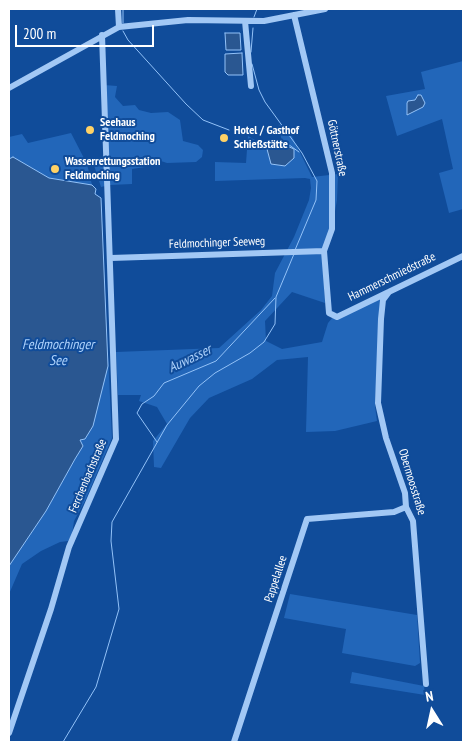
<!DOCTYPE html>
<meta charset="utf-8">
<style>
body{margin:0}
#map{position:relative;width:472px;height:751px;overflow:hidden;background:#104c9a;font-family:"PT Sans Narrow",sans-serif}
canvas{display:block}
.frame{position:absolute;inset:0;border:10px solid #fff;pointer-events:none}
.north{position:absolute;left:407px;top:686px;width:50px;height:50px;-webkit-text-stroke:4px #104c9a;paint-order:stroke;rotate:350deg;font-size:14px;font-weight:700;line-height:20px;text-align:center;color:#fff}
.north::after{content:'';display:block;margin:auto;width:18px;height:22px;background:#fff;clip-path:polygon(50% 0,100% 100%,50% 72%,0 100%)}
.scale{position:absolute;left:15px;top:25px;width:139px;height:22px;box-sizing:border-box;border:2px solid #fff;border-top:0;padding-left:6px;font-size:15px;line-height:18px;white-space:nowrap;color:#fff;-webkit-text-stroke:4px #104c9a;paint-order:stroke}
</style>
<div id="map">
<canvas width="472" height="751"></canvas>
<div class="frame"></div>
<div class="north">N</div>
<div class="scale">200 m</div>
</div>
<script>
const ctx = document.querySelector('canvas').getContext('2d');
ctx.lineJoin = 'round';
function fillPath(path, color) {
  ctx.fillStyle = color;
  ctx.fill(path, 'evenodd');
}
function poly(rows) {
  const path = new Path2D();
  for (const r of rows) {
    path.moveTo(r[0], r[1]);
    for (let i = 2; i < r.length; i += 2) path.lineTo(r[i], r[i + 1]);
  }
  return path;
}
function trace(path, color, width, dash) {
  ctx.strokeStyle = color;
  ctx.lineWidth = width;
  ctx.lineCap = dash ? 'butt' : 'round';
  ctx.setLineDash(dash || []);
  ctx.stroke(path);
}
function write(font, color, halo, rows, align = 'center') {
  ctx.font = font + ' "PT Sans Narrow",sans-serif';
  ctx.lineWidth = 4;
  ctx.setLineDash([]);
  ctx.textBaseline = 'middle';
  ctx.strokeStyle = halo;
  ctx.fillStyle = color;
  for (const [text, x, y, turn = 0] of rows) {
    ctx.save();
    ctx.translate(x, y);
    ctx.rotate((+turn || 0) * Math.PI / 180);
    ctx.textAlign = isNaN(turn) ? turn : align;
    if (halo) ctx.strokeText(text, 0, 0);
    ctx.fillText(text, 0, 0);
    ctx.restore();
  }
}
fillPath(poly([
 [463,61,463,209,449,213,439,173,453,169,442,119,397,136,386,96,425,89,421,72],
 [104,85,117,86,115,97,123,106,135,105,139,110,151,113,168,112,180,120,183,141,198,145,203,150,202,157,196,162,167,163,158,160,145,167,132,169,132,184,110,185,101,187,92,159,106,156],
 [286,124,312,177,338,174,337,200,332,228,323,251,325,303,292,292,265,321,266,341,282,349,322,342,328,323,333,317,378,298,381,301,375,406,377,421,335,431,306,432,308,357,277,360,252,379,209,398,190,418,161,468,154,467,153,441,167,424,157,407,139,401,141,395,118,395,116,352,219,348,261,310,272,296,275,273,294,237,309,200,311,188,310,179,305,178,215,181,215,162,246,163,248,136,262,144,282,141,278,126],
 [71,133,87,164,92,185,49,178,13,157,9,159,9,137,22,134,28,143],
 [108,356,112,438,85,501,74,521,72,535,68,541,60,542,41,551,22,564,9,594,9,566,46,511,75,459,83,446,80,440,93,426],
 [290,594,417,615,420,663,415,666,342,653,346,629,284,618],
 [352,672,424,686,425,695,350,683]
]), '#2266b9');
const water = poly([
 [225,33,240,33,241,50,226,50,225,33],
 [242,53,243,75,228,75,225,72,225,54,242,53],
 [418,95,421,95,425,103,423,107,407,115,407,103,408,101,415,100,418,95],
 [287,146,294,149,294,158,285,166,271,164,267,149,287,146],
 [13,157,49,178,92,185,96,189,95,194,101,198,108,366,93,426,85,439,80,440,83,446,75,459,46,511,9,566,9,159,13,157]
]);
fillPath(water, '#2a5791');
trace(water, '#93c2f8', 1);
trace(poly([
 [254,17,257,9],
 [123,23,123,9],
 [123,31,128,40,186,104,203,120,229,130],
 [251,52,253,28],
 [252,64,259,90,265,102,302,153,317,181,316,200,295,250],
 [285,142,299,152],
 [157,442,137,413,142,404,154,396,164,383,216,361,275,298],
 [63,742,96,687,119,609,111,541,112,522,167,425,199,386,215,373,250,353,264,342,275,324,276,297,294,254]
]), '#93c2f8', 1);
trace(poly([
 [118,9,119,27],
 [294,15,332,173,332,229,324,251,329,313,337,317,463,256],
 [245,21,251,86],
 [9,88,119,27,188,20,264,21,325,9],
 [111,258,324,251],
 [389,292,383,300,381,319,378,403,386,438,405,493,406,507,413,521,426,684],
 [9,733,51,609,69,547,116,439,102,35],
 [234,742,307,519,394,512,406,507]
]), '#a2c8f5', 6);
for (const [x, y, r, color] of [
 [90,130,5,"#ffd266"],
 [224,138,5,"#ffd266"],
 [55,169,5,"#ffd266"]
]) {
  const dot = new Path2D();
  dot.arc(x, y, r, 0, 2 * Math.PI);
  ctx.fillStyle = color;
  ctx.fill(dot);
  trace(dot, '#104c9a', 2);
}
write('bold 12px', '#fff', '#104c9a', [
 ["Seehaus",100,123],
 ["Feldmoching",100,137],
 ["Hotel / Gasthof",234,131],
 ["Schießstätte",234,145],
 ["Wasserrettungsstation",65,162],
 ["Feldmoching",65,176]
], 'left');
write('12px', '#fff', '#104c9a', [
 ["Göttnerstraße",337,148,78],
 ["Feldmochinger Seeweg",217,243,-2],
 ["Hammerschmiedstraße",392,277,-26],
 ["Ferchenbachstraße",88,476,-67],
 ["Obermoosstraße",412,482,73],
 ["Pappelallee",276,579,-72]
]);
write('italic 14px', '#aed2fb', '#104c9a', [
 ["Feldmochinger",58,345],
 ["See",58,361],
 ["Auwasser",190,359,-26]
]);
</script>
